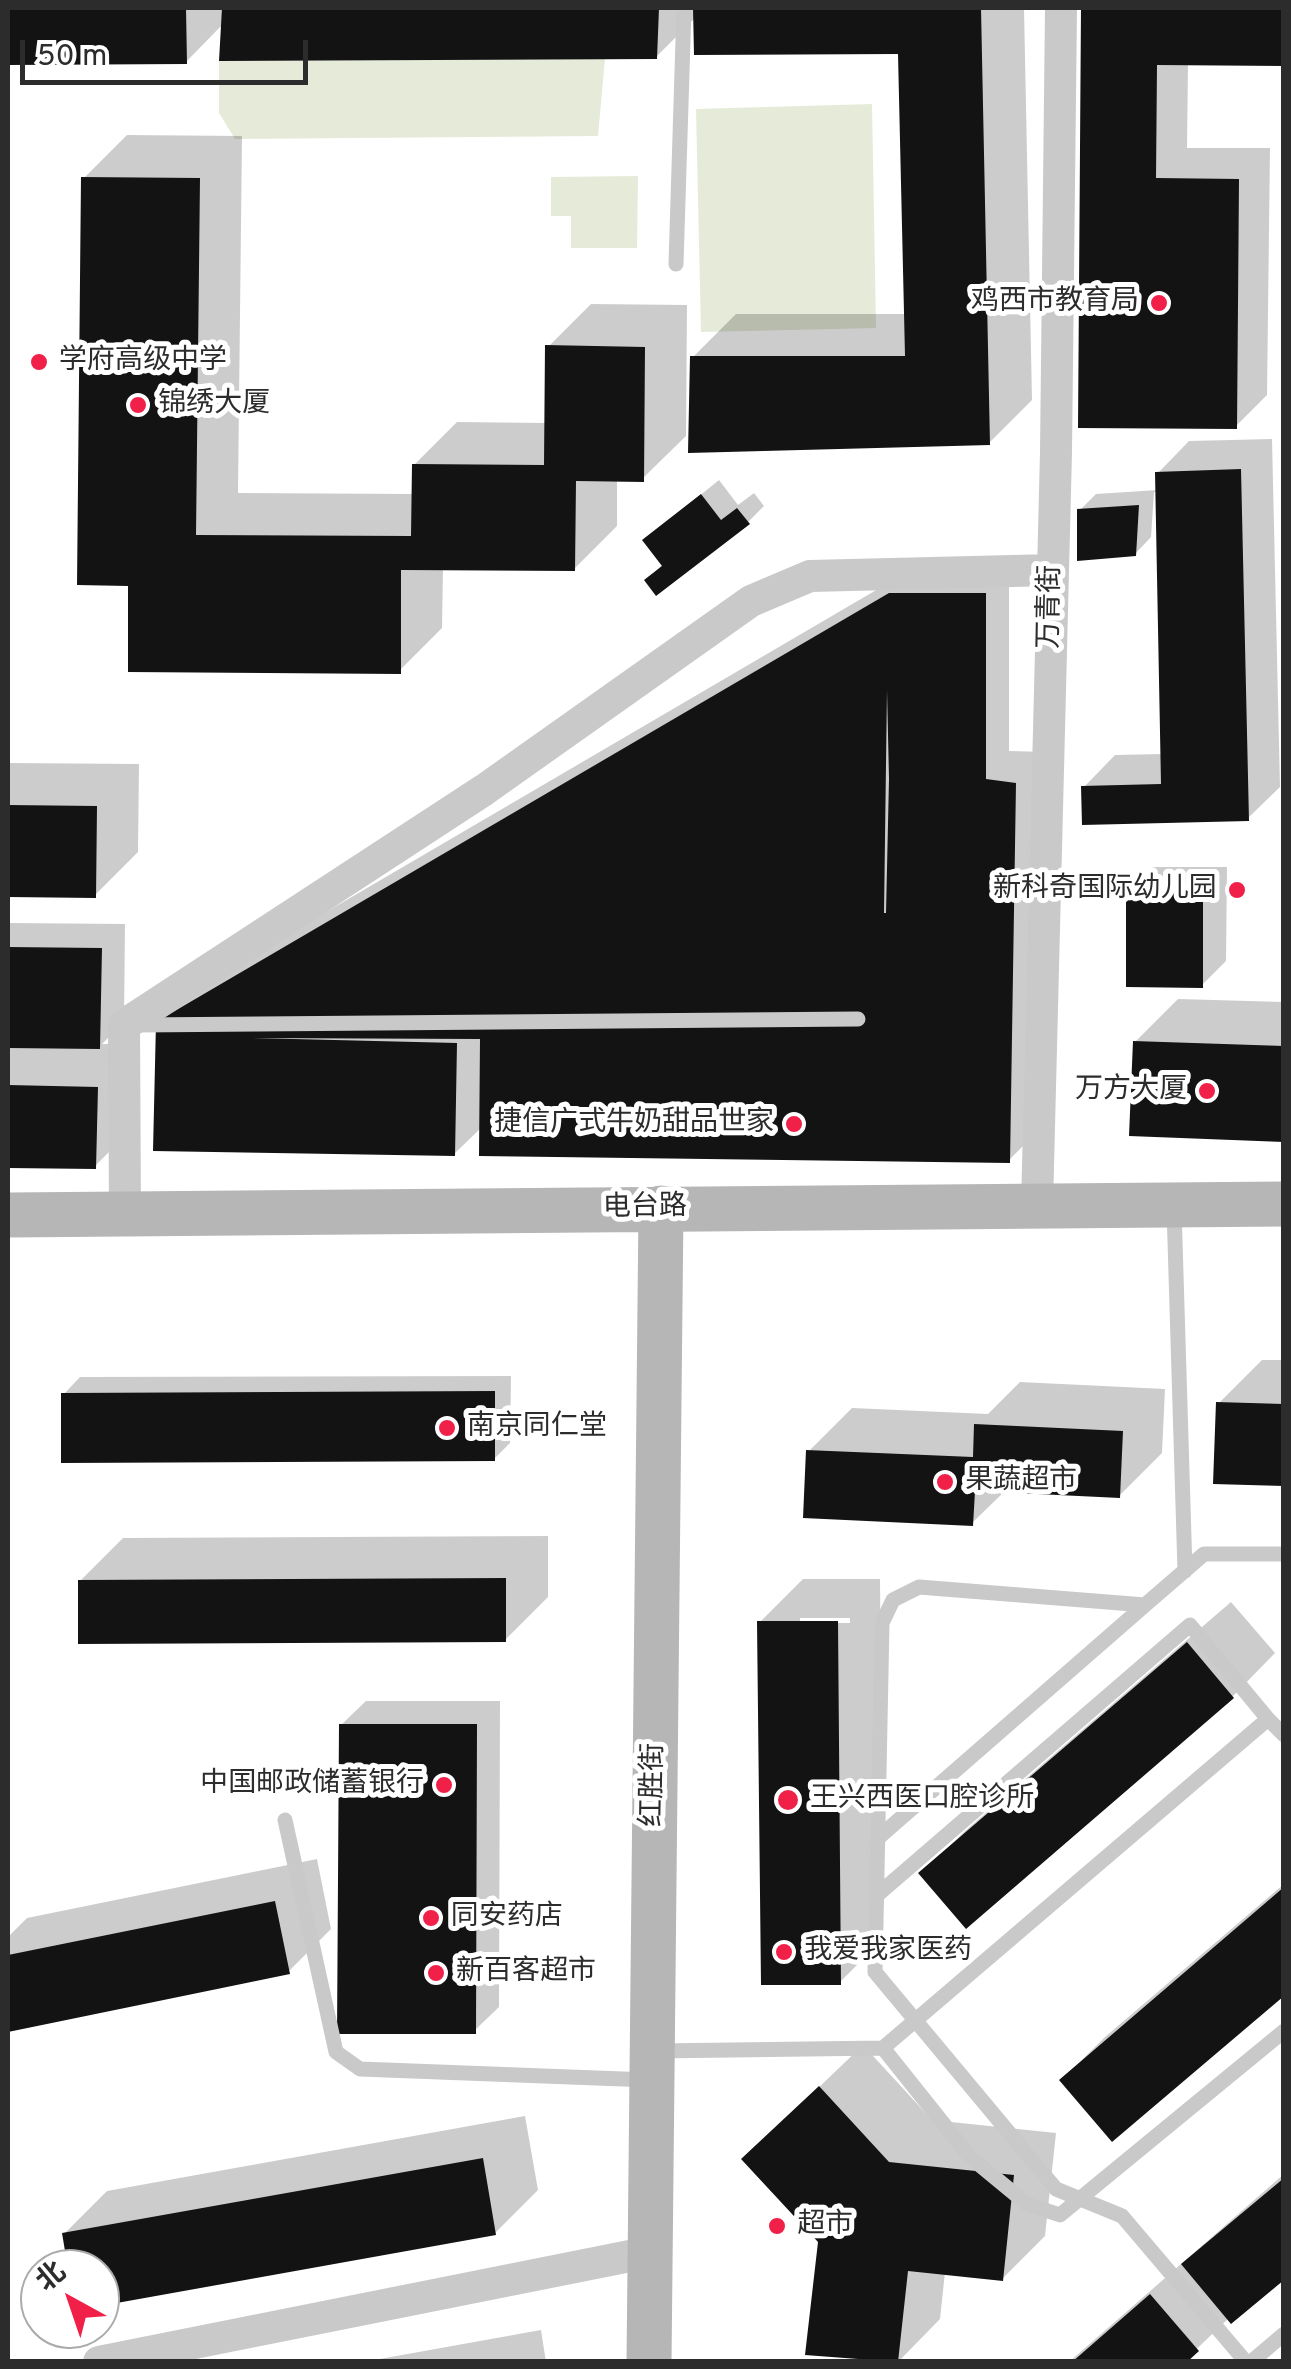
<!DOCTYPE html>
<meta charset="utf-8">
<style>
body{margin:0}
#map{position:relative;width:1291px;height:2369px;overflow:hidden;background:#fff;font-family:Overpass,"Noto Sans SC",sans-serif}
canvas{display:block}
.frame{position:absolute;inset:0;border:10px solid #2c2c2c;pointer-events:none}
.north{position:absolute;left:20px;top:2249px;width:100px;height:100px;box-sizing:border-box;background:#fff;border:2px solid #ababab;border-radius:50%;rotate:320deg;font-size:28px;font-weight:700;line-height:40px;text-align:center;color:#2c2c2c}
.north::after{content:'';display:block;margin:auto;width:35px;height:45px;background:#f12049;clip-path:polygon(50% 0,100% 100%,50% 72%,0 100%)}
.scale{position:absolute;left:20px;top:40px;width:288px;height:45px;box-sizing:border-box;border:5px solid #2c2c2c;border-top:0;padding-left:12px;font-size:30px;line-height:35px;white-space:nowrap;color:#2c2c2c;-webkit-text-stroke:8px #fff;paint-order:stroke}
</style>
<div id="map">
<canvas width="1291" height="2369"></canvas>
<div class="frame"></div>
<div class="north">北</div>
<div class="scale">50 m</div>
</div>
<script>
const ctx = document.querySelector('canvas').getContext('2d');
ctx.lineJoin = 'round';
function fillPath(path, color) {
  ctx.fillStyle = color;
  ctx.fill(path, 'evenodd');
}
function poly(rows) {
  const path = new Path2D();
  for (const r of rows) {
    path.moveTo(r[0], r[1]);
    for (let i = 2; i < r.length; i += 2) path.lineTo(r[i], r[i + 1]);
  }
  return path;
}
function trace(path, color, width, dash) {
  ctx.strokeStyle = color;
  ctx.lineWidth = width;
  ctx.lineCap = dash ? 'butt' : 'round';
  ctx.setLineDash(dash || []);
  ctx.stroke(path);
}
function write(font, color, halo, rows, align = 'center') {
  ctx.font = font + ' Overpass,"Noto Sans SC",sans-serif';
  ctx.lineWidth = 10;
  ctx.setLineDash([]);
  ctx.textBaseline = 'middle';
  ctx.strokeStyle = halo;
  ctx.fillStyle = color;
  for (const [text, x, y, turn = 0] of rows) {
    ctx.save();
    ctx.translate(x, y);
    ctx.rotate((+turn || 0) * Math.PI / 180);
    ctx.textAlign = isNaN(turn) ? turn : align;
    if (halo) ctx.strokeText(text, 0, 0);
    ctx.fillText(text, 0, 0);
    ctx.restore();
  }
}
fillPath(poly([
 [605,59,598,136,235,139,219,113,219,61],
 [872,104,876,328,701,332,696,109],
 [638,176,637,248,571,248,571,216,551,216,551,177]
]), '#e5ebd8');
fillPath(poly([
 [8,8,1024,8,1032,400,989,443,693,357,736,314,907,314,900,51,696,17,656,57,223,24,186,62,8,63],
 [1084,8,1284,8,1284,63,1188,63,1187,148,1270,148,1267,395,1236,426,1081,425],
 [127,135,242,136,238,493,414,494,414,465,457,422,547,423,548,347,591,304,687,305,686,436,642,479,617,479,617,526,574,569,443,568,442,628,399,671,131,583,84,178],
 [1272,439,1280,787,1248,818,1084,787,1115,755,1163,754,1158,492,1154,492,1151,537,1135,554,1080,510,1096,494,1158,490,1158,473,1189,441],
 [719,480,738,505,754,493,764,506,748,522,647,580,663,564,645,540],
 [919,565,1009,570,1009,751,1047,752,1041,1128,1009,1160,482,1127,454,1154,159,1023,191,991],
 [8,763,139,764,138,852,95,895,8,894],
 [1153,867,1227,867,1226,961,1202,985,1128,891],
 [8,923,125,924,124,1022,102,1044,140,1044,138,1123,95,1166,8,1165],
 [1178,999,1284,1002,1284,1139,1135,1042],
 [1262,1360,1284,1360,1284,1483,1219,1403],
 [511,1376,510,1443,494,1459,64,1394,80,1377],
 [1020,1382,1165,1389,1162,1453,1119,1496,1006,1490,972,1523,809,1451,852,1408,988,1414],
 [548,1536,548,1597,505,1640,80,1581,123,1538],
 [803,1579,880,1579,883,1939,840,1982,760,1622],
 [800,1618,850,1618,850,1623,800,1623],
 [1231,1602,1275,1653,1233,1696,966,1925,922,1874,965,1831],
 [366,1701,500,1701,499,2007,474,2031,341,1725],
 [317,1859,331,1929,288,1972,8,2029,8,1937,27,1918],
 [1284,1884,1284,1993,1062,2080,1105,2037],
 [863,2045,932,2120,1056,2133,1045,2236,1002,2279,945,2272,940,2319,898,2362,808,2353,821,2241,744,2159],
 [525,2116,538,2190,495,2233,100,2303,100,2269,70,2269,64,2234,107,2191],
 [1284,2174,1284,2277,1229,2318,1183,2362,1069,2362],
 [541,2330,546,2362,363,2362]
]), '#0003');
fillPath(poly([
 [8,8,186,8,187,64,8,65],
 [222,8,659,8,657,59,219,61],
 [693,8,981,8,990,445,688,453,690,356,905,356,898,54,694,55],
 [1081,8,1284,8,1284,66,1157,65,1156,178,1239,179,1237,429,1078,428],
 [81,177,200,178,196,535,411,536,412,464,544,465,545,345,645,347,644,482,576,481,575,571,401,570,401,674,128,672,128,586,77,585],
 [1241,469,1249,821,1082,825,1081,786,1161,784,1155,472],
 [701,494,721,520,737,508,750,524,656,596,644,580,662,566,642,540],
 [1139,505,1136,556,1077,561,1077,509],
 [889,593,986,593,986,779,1016,783,1010,1163,479,1156,480,1039,252,1038,457,1043,455,1156,153,1151,156,1022],
 [887,690,889,779,886,913,884,913],
 [8,805,97,806,96,898,8,897],
 [1126,890,1203,890,1203,988,1126,987],
 [8,947,102,948,100,1049,8,1048],
 [1133,1041,1284,1046,1284,1142,1129,1136],
 [8,1085,98,1087,96,1169,8,1168],
 [495,1391,495,1461,61,1463,61,1393],
 [1216,1402,1284,1404,1284,1486,1213,1484],
 [974,1424,1123,1431,1120,1498,975,1491,973,1526,803,1518,806,1450,973,1457],
 [506,1578,506,1642,78,1644,78,1580],
 [757,1621,838,1621,841,1985,761,1985],
 [1187,1642,1234,1698,966,1929,918,1873],
 [339,1724,477,1724,476,2034,337,2034],
 [1284,1887,1284,1996,1112,2142,1059,2080],
 [275,1901,290,1974,8,2032,8,1955],
 [819,2086,889,2162,1014,2175,1003,2281,908,2271,898,2362,805,2355,818,2242,741,2159],
 [483,2158,496,2235,100,2306,100,2269,68,2269,62,2233],
 [1284,2178,1284,2280,1231,2324,1181,2264],
 [1150,2294,1199,2351,1187,2362,1072,2362]
]), '#131313');
trace(poly([
 [676,264,684,8],
 [138,1025,858,1019],
 [1174,1208,1185,1571],
 [1268,1719,1284,1735],
 [285,1820,336,2052,360,2069,649,2080],
 [878,1838,1145,1605],
 [883,2048,970,2157,1027,2204,1060,2215,1284,2031],
 [656,2051,883,2048,1268,1719,1190,1625,876,1896],
 [1246,2362,1122,2216,1056,2189,875,1972,882,1623,893,1600,919,1587,1145,1605,1204,1554,1284,1554],
 [1251,2362,1284,2334]
]), '#c9c9c9', 15);
trace(poly([
 [1037,1206,1056,452,1061,8],
 [125,1215,124,1025,484,790,751,601,810,576,1053,570],
 [99,2362,650,2252]
]), '#c9c9c9', 32);
trace(poly([
 [8,1215,1284,1204],
 [649,2362,661,1208]
]), '#b6b6b6', 45);
for (const [x, y, r, color] of [
 [1159,303,10,"#f12049"],
 [39,362,10,"#f12049"],
 [138,405,10,"#f12049"],
 [1237,890,10,"#f12049"],
 [1207,1091,10,"#f12049"],
 [794,1124,10,"#f12049"],
 [447,1428,10,"#f12049"],
 [945,1482,10,"#f12049"],
 [444,1785,10,"#f12049"],
 [788,1800,12,"#f12049"],
 [431,1918,10,"#f12049"],
 [784,1952,10,"#f12049"],
 [436,1973,10,"#f12049"],
 [777,2226,10,"#f12049"]
]) {
  const dot = new Path2D();
  dot.arc(x, y, r, 0, 2 * Math.PI);
  ctx.fillStyle = color;
  ctx.fill(dot);
  trace(dot, '#fff', 4);
}
write('28px', '#2c2c2c', '#fff', [
 ["鸡西市教育局",1139,303,"right"],
 ["学府高级中学",59,362],
 ["锦绣大厦",158,405],
 ["新科奇国际幼儿园",1217,890,"right"],
 ["万方大厦",1187,1091,"right"],
 ["捷信广式牛奶甜品世家",774,1124,"right"],
 ["南京同仁堂",467,1428],
 ["果蔬超市",965,1482],
 ["中国邮政储蓄银行",424,1785,"right"],
 ["王兴西医口腔诊所",810,1800],
 ["同安药店",451,1918],
 ["我爱我家医药",804,1952],
 ["新百客超市",456,1973],
 ["超市",797,2226]
], 'left');
write('28px', '#2c2c2c', '#fff', [
 ["万青街",1052,607,-89],
 ["电台路",645,1209,-1],
 ["红胜街",655,1785,-89]
]);
</script>
